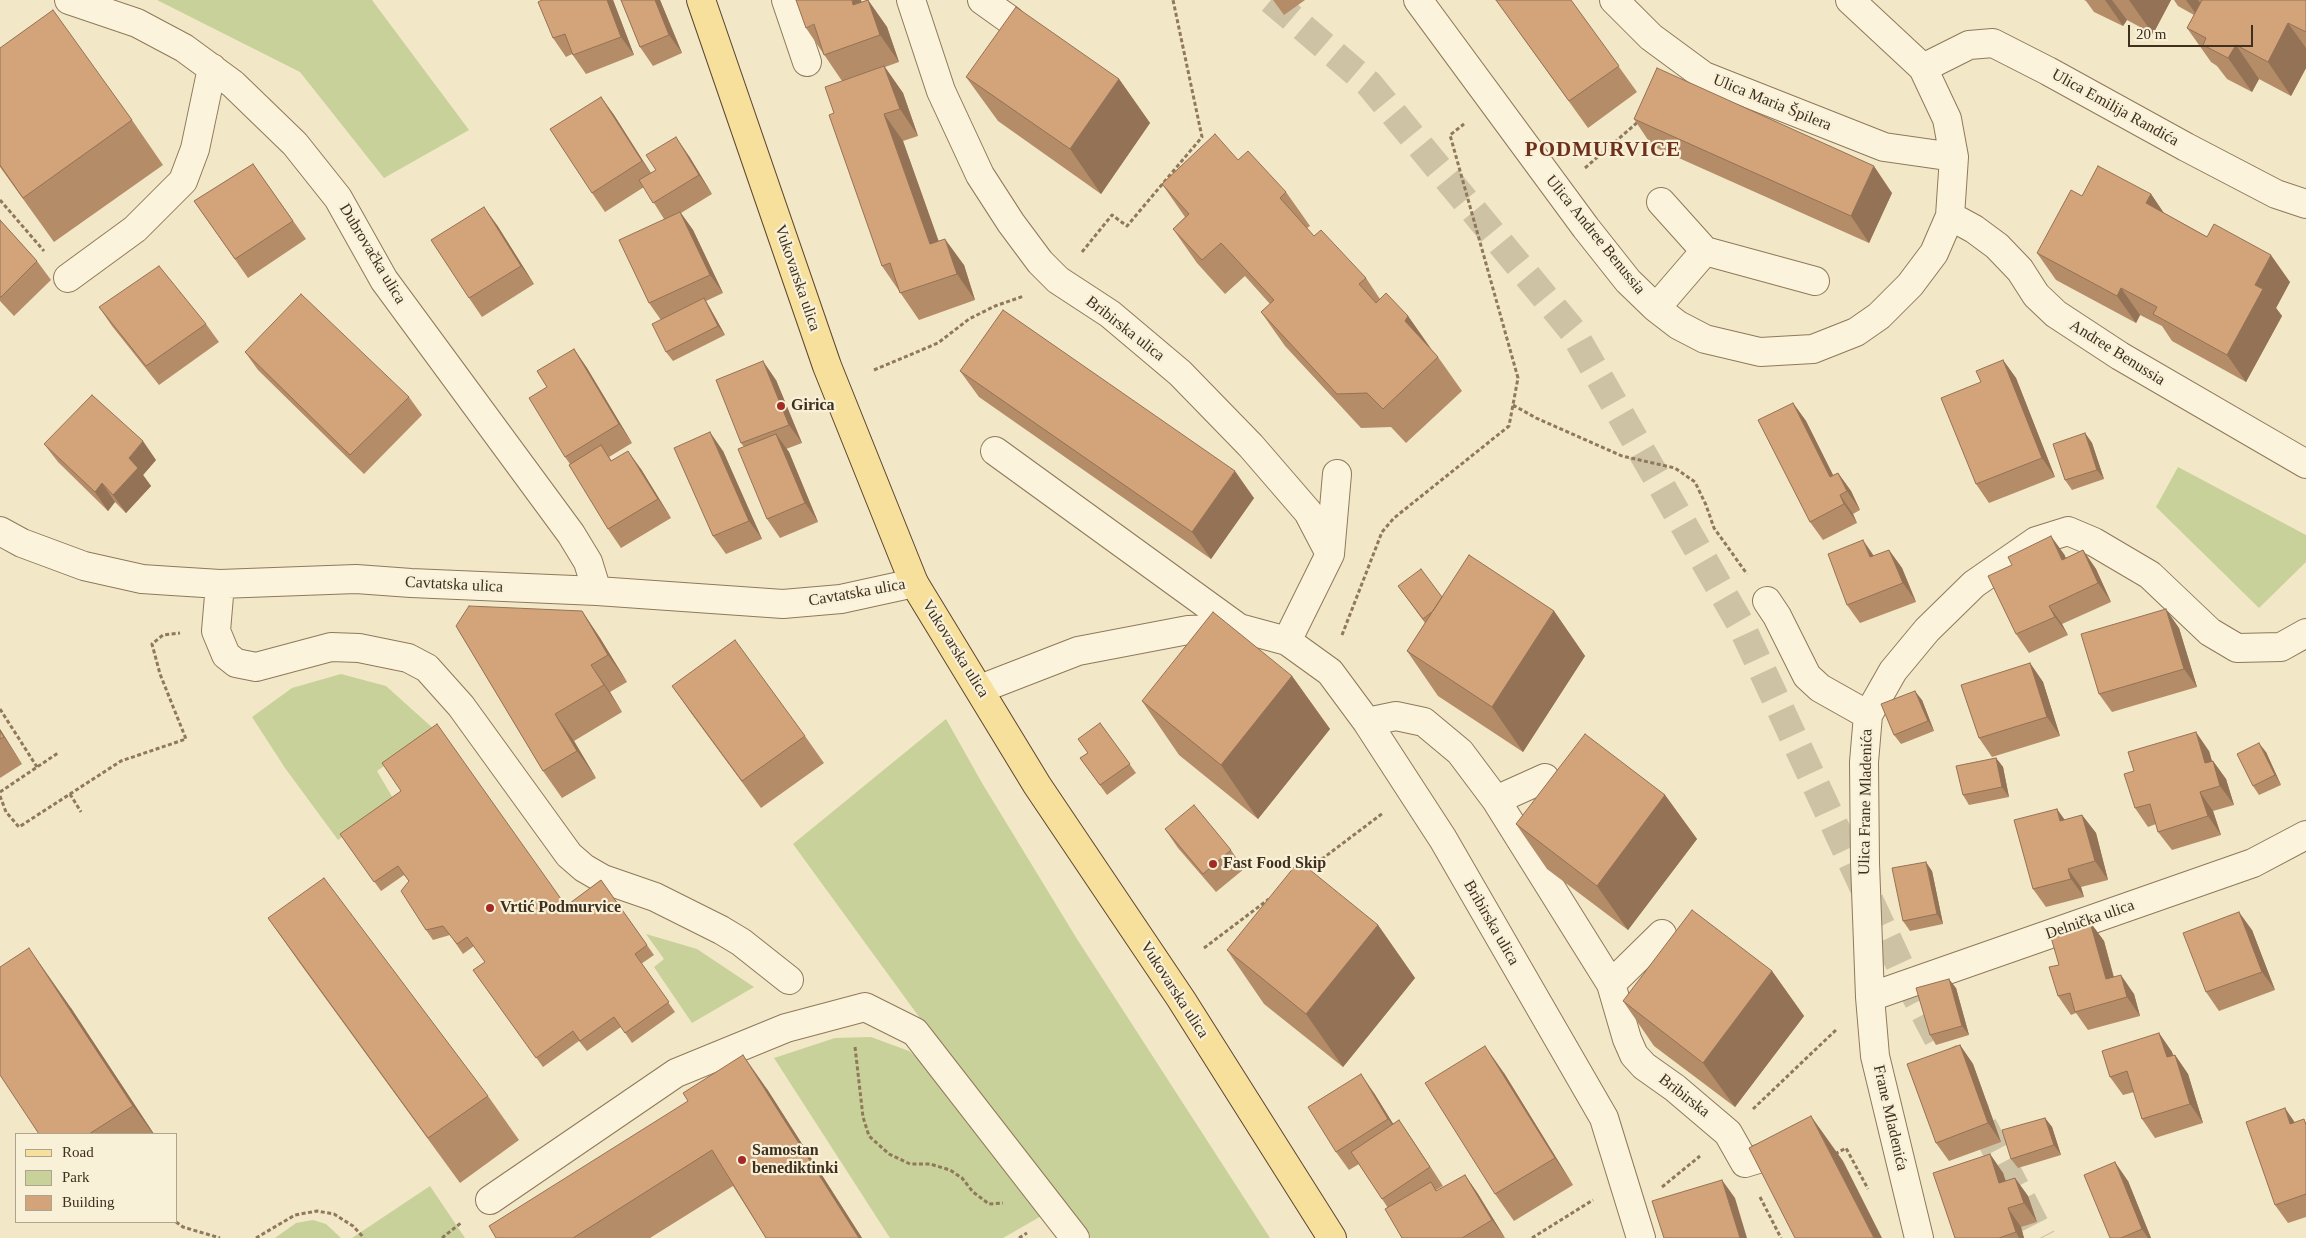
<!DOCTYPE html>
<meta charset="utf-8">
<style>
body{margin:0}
#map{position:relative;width:2306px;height:1238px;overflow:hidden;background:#f2e7c6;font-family:"Times New Roman",serif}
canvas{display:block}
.legend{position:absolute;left:15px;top:1133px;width:162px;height:90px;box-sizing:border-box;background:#f8f0d7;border:1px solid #aea38d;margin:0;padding:6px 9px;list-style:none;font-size:15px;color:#3e2f1f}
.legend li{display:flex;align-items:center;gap:10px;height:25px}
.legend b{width:25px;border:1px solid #aea38d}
.scale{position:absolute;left:2128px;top:25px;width:125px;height:22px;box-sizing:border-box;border:2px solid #3e2f1f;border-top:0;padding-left:6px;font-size:15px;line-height:18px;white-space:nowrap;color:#3e2f1f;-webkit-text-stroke:4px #f8f0d7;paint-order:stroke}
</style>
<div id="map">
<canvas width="2306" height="1238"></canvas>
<ul class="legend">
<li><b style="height:6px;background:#f7df9c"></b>Road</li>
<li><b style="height:14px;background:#c8d199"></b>Park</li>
<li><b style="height:14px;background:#d3a379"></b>Building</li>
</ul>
<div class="scale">20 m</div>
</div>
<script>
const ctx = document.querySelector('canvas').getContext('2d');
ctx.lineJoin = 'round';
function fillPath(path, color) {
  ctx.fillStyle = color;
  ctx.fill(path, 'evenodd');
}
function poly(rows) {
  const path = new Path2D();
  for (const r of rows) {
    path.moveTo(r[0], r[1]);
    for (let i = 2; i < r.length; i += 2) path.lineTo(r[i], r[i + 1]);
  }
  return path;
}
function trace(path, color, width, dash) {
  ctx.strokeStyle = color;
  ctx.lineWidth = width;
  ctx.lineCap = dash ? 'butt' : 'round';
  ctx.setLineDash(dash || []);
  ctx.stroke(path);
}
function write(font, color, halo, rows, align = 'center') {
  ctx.font = font + ' "Times New Roman",serif';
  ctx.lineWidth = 4.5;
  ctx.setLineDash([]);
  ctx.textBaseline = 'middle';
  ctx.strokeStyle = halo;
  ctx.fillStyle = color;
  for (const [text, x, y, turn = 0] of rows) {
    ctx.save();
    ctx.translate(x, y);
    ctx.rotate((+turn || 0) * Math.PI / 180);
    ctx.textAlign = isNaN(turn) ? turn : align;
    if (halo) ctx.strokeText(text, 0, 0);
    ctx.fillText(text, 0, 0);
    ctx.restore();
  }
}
fillPath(poly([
 [157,0,372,0,469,130,384,178,300,72],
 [2178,467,2306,535,2306,562,2259,608,2156,507],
 [341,674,386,686,435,730,377,771,394,800,338,840,285,768,252,717,292,688],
 [946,719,982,783,1077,939,1270,1238,1091,1238,960,1073,793,844],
 [646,934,697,949,754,987,692,1023,654,967,664,959],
 [871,1037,909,1051,936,1073,1043,1215,1003,1238,890,1238,774,1058,835,1038],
 [430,1186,465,1238,352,1238],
 [313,1220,326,1224,341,1238,275,1238,296,1223]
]), '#c8d199');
trace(poly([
 [1271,0,1369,84,1572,330,1741,625,1903,972,2042,1238]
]), '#cec2a5', 28, [28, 14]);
const minor = poly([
 [69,0,137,23,184,48,233,84,295,144,338,198,384,280,571,534,588,562,597,591],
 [786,0,807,62],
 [911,0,941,91,980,175,1011,223,1040,262,1058,280,1110,314,1180,373,1251,446,1308,512,1330,554],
 [982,0,1010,20],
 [1418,0,1586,228,1628,281,1656,308,1678,325,1705,339,1760,352,1813,349,1856,332,1879,316,1910,285,1934,253,1950,216,1954,157,1947,119,1923,68,1850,0],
 [1614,0,1651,37,1704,76,1884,147,1954,157],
 [1923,68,1969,45,1993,43,2048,71,2186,147,2276,194,2306,204],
 [1661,202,1705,251],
 [1950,216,1974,229,1997,246,2020,270,2036,295,2056,314,2120,356,2306,464],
 [68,278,135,229,183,181,195,149,212,68],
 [1656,308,1705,251,1815,281],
 [995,451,1239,628],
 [0,531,22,543,84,566,142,579,172,581,220,584,356,579,411,583,597,591,783,604,841,599,914,583],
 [220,584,216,631,226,655,236,663,256,667,331,647,359,648,408,658,427,668,461,706,569,855,584,868,603,879,655,897,721,930,741,942,789,980],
 [1767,601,1777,616,1807,676,1820,688,1868,715],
 [1287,641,1330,554,1337,474],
 [980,689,1078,651,1188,630,1239,628,1287,641,1330,672,1367,722,1443,839,1604,1118,1641,1238],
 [1367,722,1396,716,1424,722,1460,752,1496,800,1611,984,1627,1039,1634,1055,1644,1066,1675,1088,1728,1133,1745,1163,1791,1149],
 [1496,800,1545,778],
 [1611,984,1662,934],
 [1870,997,2253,863,2306,835],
 [490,1200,676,1073,786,1028,865,1007,915,1032,1075,1238],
 [1919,1238,1875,1056,1870,997,1865,863,1864,762,1868,715,1893,671,1927,630,1974,584,2036,541,2068,531,2094,542,2150,575,2210,632,2237,648,2281,647,2306,633]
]);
const major = poly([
 [701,0,827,366,914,583,1037,785,1181,999,1332,1238]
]);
trace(minor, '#8f795a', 30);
trace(major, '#5d462e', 30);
trace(poly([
 [1585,168,1639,121],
 [0,200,44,251],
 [1082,252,1112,215,1127,226,1202,137,1173,0],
 [874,370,938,343,969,319,995,306,1024,296],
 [1513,405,1536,418,1622,456,1675,468,1695,482,1706,505,1714,528,1747,574],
 [1342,635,1382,532,1394,518,1509,426,1518,378,1450,135,1464,124],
 [0,709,37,767],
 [0,792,58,753],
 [70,794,81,812],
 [0,796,6,812,19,827,121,761,186,739,160,674,152,644,163,635,180,633],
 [1306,871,1383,813],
 [1204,948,1269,899],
 [855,1047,863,1117,869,1136,889,1154,910,1164,930,1164,950,1170,962,1178,973,1192,989,1204,1003,1203],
 [1753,1109,1837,1029],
 [1835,1154,1846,1148,1868,1189],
 [1662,1187,1700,1156],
 [1760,1197,1781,1238],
 [176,1222,183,1227,220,1238],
 [256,1238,295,1215,317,1211,334,1214,353,1226,364,1238],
 [442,1238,462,1222],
 [1019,1238,1027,1233],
 [1532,1238,1593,1200]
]), '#8f795a', 3, [4, 2.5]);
trace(minor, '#fbf3db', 28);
trace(major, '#f7df9c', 28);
fillPath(poly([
 [542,0,613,0,634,55,586,74,572,54,566,57,553,38],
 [621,0,660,0,682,53,653,66,640,47],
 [868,0,887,27,899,62,885,67,903,93,918,136,903,141,938,241,964,265,975,300,919,320,882,266,834,113,842,81,806,28,862,2],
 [1273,0,1305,0,1284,15],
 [1496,0,1571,0,1637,92,1588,128],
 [2084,0,2171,0,2153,34,2127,20,2123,26,2094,12,2086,1],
 [2174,0,2306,0,2306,68,2291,96,2259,79,2252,92,2227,79,2217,66,2211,62,2187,28,2194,15,2178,6],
 [0,48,132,120,163,165,54,242,0,167],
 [966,77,1119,79,1150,123,1101,194,998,121],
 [601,97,614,115,651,173,689,156,712,194,681,213,693,230,723,293,706,301,710,308,725,335,673,361,666,352,661,320,649,303,664,219,644,187,605,212,592,193],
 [1634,119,1892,193,1869,243,1652,146],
 [1238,160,1286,192,1310,226,1307,228,1314,236,1366,278,1380,299,1408,316,1430,348,1438,357,1462,391,1406,443,1391,427,1361,428,1285,346,1261,312,1270,304,1245,276,1225,294,1197,263,1173,229,1185,217,1162,184],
 [253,164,306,239,248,278,194,201],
 [2151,194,2164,213,2290,282,2276,308,2282,316,2246,382,2172,341,2162,326,2140,315,2136,323,2056,280,2037,253,2082,196],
 [0,220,37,261,51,280,14,316,0,301],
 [497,225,534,284,482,317,469,298],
 [99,307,206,324,219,342,159,385,112,326],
 [574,349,587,368,632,443,609,457,612,461,641,469,671,518,621,548,608,529,570,464,565,457,547,387],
 [245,352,409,397,422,415,364,474,258,370],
 [2003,360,2016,378,2055,477,1989,503,1976,484],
 [960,371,1254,498,1211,559,979,397],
 [776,380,802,443,786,449,789,452,818,522,780,538,767,519,744,447,741,443],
 [1793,403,1806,421,1833,475,1838,473,1851,491,1860,510,1853,514,1857,523,1823,540,1810,522],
 [2085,433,2092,443,2104,479,2072,490,2065,480],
 [44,444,156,460,143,475,151,486,126,513,115,502,108,511,58,462],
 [723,451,762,539,726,554,713,536],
 [1889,550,1902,568,1916,602,1860,623,1847,605,1874,556],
 [2083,550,2096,569,2111,602,2062,624,2068,635,2029,653,2016,634,2064,554,2066,558],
 [1398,586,1442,597,1554,611,1585,656,1523,752,1438,696,1407,651,1425,623],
 [582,611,600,638,627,682,610,692,622,712,574,741,596,778,562,798,543,771,456,626],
 [2179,628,2197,687,2112,712,2099,694],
 [2030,663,2043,682,2060,736,1992,757,1979,738],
 [1292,676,1330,729,1258,819,1179,755,1142,701],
 [672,686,805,736,824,763,761,808,691,713],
 [1922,700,1934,731,1901,744,1894,735],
 [1100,723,1136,773,1107,795,1080,758,1088,753],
 [0,729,22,764,0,778],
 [2209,751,2212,761,2213,761,2226,779,2234,805,2213,811,2221,835,2172,850,2158,832,2156,824,2148,827,2135,808],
 [2266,752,2281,785,2259,795,2253,786],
 [1996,758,2003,767,2009,797,1969,805,1963,795],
 [1665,795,1697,839,1628,930,1547,869,1516,824],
 [2082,815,2096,833,2108,880,2081,887,2084,897,2046,907,2033,889,2065,820],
 [1165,829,1231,850,1244,869,1216,892,1178,848],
 [340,834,566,906,601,880,654,955,641,964,675,1012,632,1043,621,1027,587,1051,579,1041,543,1067,473,970,485,962,474,946,463,954,450,935,433,940,426,930,409,881,404,875,381,891],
 [1932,871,1943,924,1910,931,1903,921],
 [268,918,488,1096,519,1140,460,1183,299,962],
 [2090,922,2104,941,2114,977,2134,994,2140,1016,2088,1030,2076,1013,2071,1015,2058,996],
 [1378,925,1415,978,1343,1067,1264,1004,1227,950],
 [2252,930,2275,990,2219,1011,2206,992],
 [1772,971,1804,1016,1735,1107,1654,1046,1623,1001],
 [1956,988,1969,1035,1936,1045,1930,1035],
 [71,1008,154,1134,39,1134],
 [2159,1033,2172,1052,2173,1055,2175,1055,2188,1074,2203,1123,2155,1138,2142,1119,2134,1092,2123,1095,2110,1077],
 [1960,1045,1973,1064,2001,1142,1949,1161,1936,1143],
 [1504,1073,1573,1185,1514,1221,1495,1194],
 [767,1089,862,1238,766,1238,733,1186,650,1238,496,1238],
 [1374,1093,1393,1124,1399,1120,1443,1186,1436,1190,1437,1191,1465,1175,1478,1194,1505,1238,1402,1238,1388,1208,1359,1164,1349,1170,1336,1152],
 [2045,1118,2052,1127,2061,1155,2018,1168,2011,1159],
 [2294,1122,2306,1122,2306,1217,2288,1223,2275,1205],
 [1990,1154,2003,1173,2006,1181,2015,1178,2028,1196,2037,1222,2021,1227,2024,1238,1955,1238],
 [2128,1181,2151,1238,2110,1238]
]), '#b58c68');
fillPath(poly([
 [607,0,613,0,634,55,621,37],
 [655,0,660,0,682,53,669,35],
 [852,0,861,0,872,32,853,5],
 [868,0,887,27,899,62,880,35],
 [2105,0,2112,0,2127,20,2123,26],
 [2129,0,2171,0,2153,34],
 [2186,0,2198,0,2203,7,2198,17],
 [2288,23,2306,48,2306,68,2291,96,2268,62],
 [2236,45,2259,79,2252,92,2228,58],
 [884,66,903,93,918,136,900,109],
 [1119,79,1150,123,1101,194,1070,149],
 [601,97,614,115,655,180,642,161],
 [884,114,903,141,949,270,930,244],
 [676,137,689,156,712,194,699,175],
 [1874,166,1892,193,1869,243,1851,216],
 [2151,194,2169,221,2146,203],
 [484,207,497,225,534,284,521,266],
 [680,212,693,230,723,293,710,275],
 [945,239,964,265,975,300,957,274],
 [2271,255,2290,282,2276,308,2282,316,2246,382,2227,355,2255,285],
 [2121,288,2140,315,2136,323,2117,296],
 [704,298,710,308,725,335,718,326],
 [1408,316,1432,350,1405,321],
 [574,349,587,368,632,443,619,424],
 [2003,360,2016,378,2055,477,2042,458],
 [763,361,776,380,802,443,789,425],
 [1793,403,1806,421,1843,495,1830,477],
 [710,432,723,451,762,539,749,521],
 [2085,433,2092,443,2104,479,2097,470],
 [776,434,789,452,818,522,805,503],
 [143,441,156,460,143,475,151,486,126,513,113,495,129,458],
 [628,451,641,469,671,518,658,499],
 [1235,471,1254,498,1211,559,1192,532],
 [1838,473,1851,491,1860,510,1847,491],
 [102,483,115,502,108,511,95,492],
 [1840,495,1853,514,1857,523,1844,504],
 [2051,536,2064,554,2075,579,2062,560],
 [1863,540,1876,559,1870,557],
 [1889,550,1902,568,1916,602,1903,583],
 [2083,550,2096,569,2111,602,2098,583],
 [2049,606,2062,624,2068,635,2055,617],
 [2166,609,2179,628,2197,687,2184,669],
 [582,611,600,638,627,682,608,655],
 [1554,611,1585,656,1523,752,1492,707],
 [2030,663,2043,682,2060,736,2047,717],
 [591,665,610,692,622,712,604,685],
 [1292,676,1330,729,1258,819,1221,765],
 [1915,691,1922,700,1934,731,1928,721],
 [555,714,574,741,596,778,577,751],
 [0,729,22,764,0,731],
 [2196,732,2209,751,2218,782,2205,763],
 [2259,743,2266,752,2281,785,2275,775],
 [1996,758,2003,767,2009,797,2002,787],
 [2213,761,2226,779,2234,805,2220,786],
 [2200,792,2213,811,2221,835,2208,816],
 [1665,795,1697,839,1628,930,1597,886],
 [2057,809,2070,827,2060,821],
 [2082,815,2096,833,2108,880,2095,861],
 [1926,862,1932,871,1943,924,1937,914],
 [2068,869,2081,887,2084,897,2071,879],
 [2239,912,2252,930,2275,990,2262,972],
 [2090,922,2104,941,2119,998,2106,979],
 [1378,925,1415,978,1343,1067,1306,1014],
 [29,948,71,1008,154,1134,153,1134,133,1106],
 [1772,971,1804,1016,1735,1107,1703,1063],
 [2121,975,2134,994,2140,1016,2127,997],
 [1949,979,1956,988,1969,1035,1962,1026],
 [2159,1033,2172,1052,2180,1076,2167,1057],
 [1960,1045,1973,1064,2001,1142,1988,1123],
 [1485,1046,1504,1073,1573,1185,1555,1158],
 [743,1055,767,1089,862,1238,859,1238],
 [2175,1055,2188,1074,2203,1123,2190,1104],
 [1361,1074,1374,1093,1402,1138,1388,1119],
 [2285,1108,2298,1127,2290,1124],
 [1811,1116,1843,1161,1882,1238,1874,1238],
 [2045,1118,2052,1127,2061,1155,2054,1145],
 [1399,1120,1412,1139,1443,1186,1430,1167],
 [1990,1154,2003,1173,2012,1202,1999,1183],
 [2115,1162,2128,1181,2151,1238,2148,1238,2142,1229],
 [1465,1175,1478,1194,1505,1238,1492,1220],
 [2015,1178,2028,1196,2037,1222,2024,1203],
 [1722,1180,1735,1198,1747,1238,1740,1238],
 [2008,1208,2021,1227,2024,1238,2019,1238,2016,1232]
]), '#947255');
const building = poly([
 [542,0,607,0,621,37,573,55,565,34,553,38,538,2,542,0],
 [621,0,655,0,669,35,640,47,621,0],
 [796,0,852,0,853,5,868,0,880,35,824,55,814,24,806,28,796,0],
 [1496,0,1571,0,1619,66,1569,101,1496,0],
 [2202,0,2306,0,2306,32,2288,23,2268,62,2236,45,2228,58,2203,45,2206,38,2187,28,2202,0],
 [1016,7,1119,79,1070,149,966,77,1016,7],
 [53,10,132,120,23,198,0,165,0,48,53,10],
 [884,66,900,109,884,114,930,244,945,239,957,274,900,293,890,263,882,266,829,115,834,113,825,87,884,66],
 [1657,68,1874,166,1851,216,1634,119,1657,68],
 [601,97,642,161,592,193,550,129,601,97],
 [1215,134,1238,160,1248,151,1286,192,1280,198,1314,236,1321,230,1366,278,1359,284,1376,303,1386,293,1408,316,1405,321,1438,357,1383,409,1367,393,1337,394,1261,312,1274,300,1221,243,1202,260,1173,229,1189,214,1162,184,1215,134],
 [676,137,699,175,653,203,639,180,656,170,646,155,676,137],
 [253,164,293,221,235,259,194,201,253,164],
 [2098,166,2151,194,2146,203,2207,237,2214,224,2271,255,2255,285,2263,289,2227,355,2153,314,2157,307,2121,288,2117,296,2037,253,2071,190,2082,196,2098,166],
 [484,207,521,266,469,298,431,240,484,207],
 [680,212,710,275,649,303,619,240,680,212],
 [0,220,37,261,1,297,0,297,0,220],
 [159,266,206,324,146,366,99,307,159,266],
 [301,294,409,397,350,455,245,352,301,294],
 [704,298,718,326,666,352,652,324,704,298],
 [1003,310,1235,471,1192,532,960,371,1003,310],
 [574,349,619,424,565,457,529,398,547,387,537,371,574,349],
 [2003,360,2042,458,1976,484,1941,398,1981,382,1976,371,2003,360],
 [763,361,789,425,741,443,716,380,763,361],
 [92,395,143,441,129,458,138,468,113,495,102,483,95,492,44,444,92,395],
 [1793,403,1830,477,1838,473,1847,491,1840,495,1844,504,1810,522,1758,420,1793,403],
 [710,432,749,521,713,536,674,448,710,432],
 [2085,433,2097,470,2065,480,2053,444,2085,433],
 [776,434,805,503,767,519,738,449,776,434],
 [601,445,611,461,628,451,658,499,608,529,569,465,601,445],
 [2051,536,2062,560,2083,550,2098,583,2049,606,2055,617,2016,634,1988,576,2012,565,2008,557,2051,536],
 [1863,540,1870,557,1889,550,1903,583,1847,605,1828,554,1863,540],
 [1469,555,1554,611,1492,707,1407,651,1469,555],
 [1421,569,1442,597,1433,611,1423,619,1398,586,1421,569],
 [469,606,582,611,608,655,591,665,604,685,555,714,577,751,543,771,456,626,469,606],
 [2166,609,2184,669,2099,694,2081,634,2166,609],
 [1213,612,1292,676,1221,765,1142,701,1213,612],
 [735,640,805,736,742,781,672,686,735,640],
 [2030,663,2047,717,1979,738,1961,685,2030,663],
 [1915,691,1928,721,1894,735,1881,704,1915,691],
 [1100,723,1130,764,1100,785,1080,758,1088,753,1078,739,1100,723],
 [437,724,566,906,601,880,647,945,635,954,669,1002,625,1033,614,1017,580,1041,573,1031,536,1058,473,970,485,962,467,937,457,944,443,926,426,930,401,891,409,881,398,866,374,882,340,834,401,791,382,763,437,724],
 [0,731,4,737,0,739,0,731],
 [2196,732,2205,763,2213,761,2220,786,2200,792,2208,816,2158,832,2150,804,2135,808,2124,774,2134,771,2128,752,2196,732],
 [1585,734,1665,795,1597,886,1516,824,1585,734],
 [2259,743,2275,775,2253,786,2237,754,2259,743],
 [1996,758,2002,787,1963,795,1956,766,1996,758],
 [1194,805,1231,850,1203,874,1165,829,1194,805],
 [2057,809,2060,821,2082,815,2095,861,2068,869,2071,879,2033,889,2014,820,2057,809],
 [1299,861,1378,925,1306,1014,1227,950,1299,861],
 [1926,862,1937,914,1903,921,1892,868,1926,862],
 [324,878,488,1096,428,1138,268,918,324,878],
 [1692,910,1772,971,1703,1063,1623,1001,1692,910],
 [2239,912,2262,972,2206,992,2183,933,2239,912],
 [2090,922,2106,979,2121,975,2127,997,2075,1012,2070,993,2058,996,2049,967,2059,965,2050,934,2090,922],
 [29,948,133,1106,89,1134,39,1134,0,1075,0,967,29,948],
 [1949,979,1962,1026,1930,1035,1916,988,1949,979],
 [2159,1033,2167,1057,2175,1055,2190,1104,2142,1119,2127,1071,2110,1077,2102,1051,2159,1033],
 [1960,1045,1988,1123,1936,1143,1907,1064,1960,1045],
 [1485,1046,1555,1158,1495,1194,1425,1083,1485,1046],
 [743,1055,859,1238,766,1238,712,1150,573,1238,496,1238,489,1226,688,1101,683,1093,743,1055],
 [1361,1074,1388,1119,1336,1152,1308,1107,1361,1074],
 [2285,1108,2290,1124,2304,1119,2306,1125,2306,1194,2275,1205,2246,1122,2285,1108],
 [1811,1116,1874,1238,1795,1238,1749,1148,1811,1116],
 [2045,1118,2054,1145,2011,1159,2002,1130,2045,1118],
 [1399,1120,1430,1167,1382,1199,1351,1152,1399,1120],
 [1990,1154,1999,1183,2015,1178,2024,1203,2008,1208,2016,1232,1999,1238,1955,1238,1933,1173,1990,1154],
 [2115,1162,2142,1229,2121,1238,2110,1238,2084,1175,2115,1162],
 [1465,1175,1492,1220,1462,1238,1402,1238,1385,1209,1431,1182,1436,1191,1465,1175],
 [1722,1180,1740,1238,1664,1238,1652,1201,1722,1180]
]);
fillPath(building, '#d3a379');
trace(building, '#947255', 1);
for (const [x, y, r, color] of [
 [781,406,5,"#a32a25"],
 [1213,864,5,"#a32a25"],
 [490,908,5,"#a32a25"],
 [742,1160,5,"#a32a25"]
]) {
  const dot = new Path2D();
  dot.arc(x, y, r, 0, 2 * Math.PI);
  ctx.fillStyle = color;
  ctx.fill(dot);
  trace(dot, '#f8f0d7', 2);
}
write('16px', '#3e2f1f', '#f8f0d7', [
 ["Ulica Maria Špilera",1772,103,22],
 ["Ulica Emilija Randića",2115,108,29],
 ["Ulica Andree Benussia",1595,235,51],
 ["Dubrovačka ulica",372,254,59],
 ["Vukovarska ulica",797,278,71],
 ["Bribirska ulica",1125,329,38],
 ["Andree Benussia",2117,353,32],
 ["Cavtatska ulica",454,585,3],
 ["Cavtatska ulica",857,593,-10],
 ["Vukovarska ulica",955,649,58],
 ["Ulica Frane Mladenića",1866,802,-89],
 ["Delnička ulica",2090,920,-19],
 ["Bribirska ulica",1491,923,60],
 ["Vukovarska ulica",1174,990,57],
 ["Bribirska",1684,1096,38],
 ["Frane Mladenića",1890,1118,77]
]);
write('bold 16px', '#3e2f1f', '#f8f0d7', [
 ["Girica",791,406],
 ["Fast Food Skip",1223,864],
 ["Vrtić Podmurvice",500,908],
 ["Samostan",752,1151],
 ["benediktinki",752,1169]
], 'left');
ctx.letterSpacing = '1px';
write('bold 21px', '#6e301b', '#f8f0d7', [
 ["PODMURVICE",1603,151]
]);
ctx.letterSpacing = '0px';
</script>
